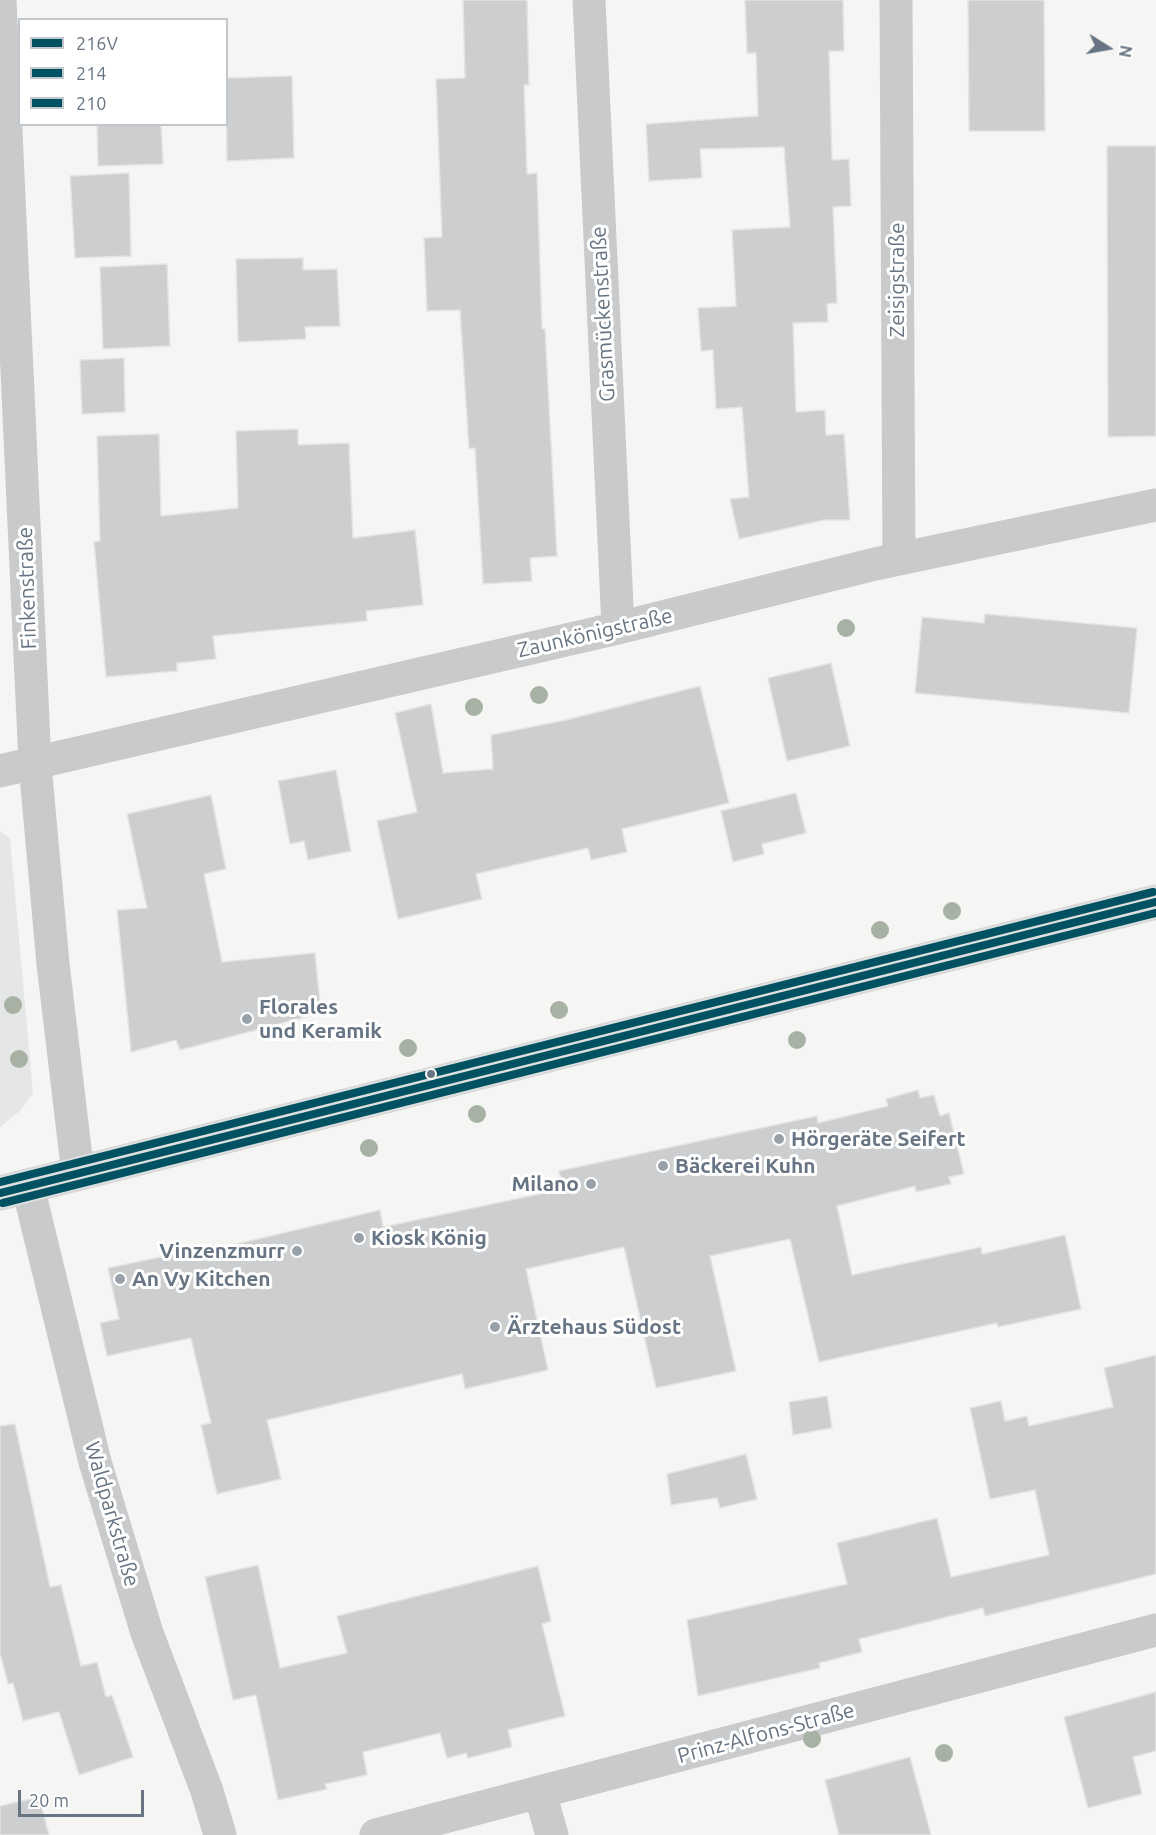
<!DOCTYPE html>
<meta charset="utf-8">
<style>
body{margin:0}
#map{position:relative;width:1156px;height:1835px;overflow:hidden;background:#f5f5f3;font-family:Ubuntu,sans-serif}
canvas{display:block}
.legend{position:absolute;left:18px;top:18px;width:210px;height:108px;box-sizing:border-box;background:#fff;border:2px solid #c2c7cd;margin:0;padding:8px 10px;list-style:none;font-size:18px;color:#667483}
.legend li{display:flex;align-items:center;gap:12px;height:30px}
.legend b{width:30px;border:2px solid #c2c7cd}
.north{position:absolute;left:1078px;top:18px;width:60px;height:60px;-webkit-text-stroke:4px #fff;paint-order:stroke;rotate:101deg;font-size:16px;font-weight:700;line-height:24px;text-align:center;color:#667483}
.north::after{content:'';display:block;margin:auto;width:21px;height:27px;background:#667483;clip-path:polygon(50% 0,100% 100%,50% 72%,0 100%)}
.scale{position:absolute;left:18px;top:1790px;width:126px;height:27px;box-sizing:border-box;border:3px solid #667483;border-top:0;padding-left:8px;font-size:18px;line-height:21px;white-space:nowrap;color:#667483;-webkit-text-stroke:4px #fff;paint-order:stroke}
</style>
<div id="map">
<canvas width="1156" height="1835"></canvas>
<ul class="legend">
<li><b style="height:8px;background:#005262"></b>216V</li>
<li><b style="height:8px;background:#005262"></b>214</li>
<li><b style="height:8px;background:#005262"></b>210</li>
</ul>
<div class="north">N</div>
<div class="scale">20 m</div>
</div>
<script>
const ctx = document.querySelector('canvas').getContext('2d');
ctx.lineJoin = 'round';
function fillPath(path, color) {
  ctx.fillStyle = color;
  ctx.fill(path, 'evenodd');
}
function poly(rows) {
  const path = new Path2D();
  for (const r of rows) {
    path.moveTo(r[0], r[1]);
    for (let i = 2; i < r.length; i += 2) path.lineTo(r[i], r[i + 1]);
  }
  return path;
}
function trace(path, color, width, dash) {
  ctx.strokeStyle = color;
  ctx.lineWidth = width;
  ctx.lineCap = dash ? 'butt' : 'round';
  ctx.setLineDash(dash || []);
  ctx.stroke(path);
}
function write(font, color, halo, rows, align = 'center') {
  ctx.font = font + ' Ubuntu,sans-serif';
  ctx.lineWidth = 6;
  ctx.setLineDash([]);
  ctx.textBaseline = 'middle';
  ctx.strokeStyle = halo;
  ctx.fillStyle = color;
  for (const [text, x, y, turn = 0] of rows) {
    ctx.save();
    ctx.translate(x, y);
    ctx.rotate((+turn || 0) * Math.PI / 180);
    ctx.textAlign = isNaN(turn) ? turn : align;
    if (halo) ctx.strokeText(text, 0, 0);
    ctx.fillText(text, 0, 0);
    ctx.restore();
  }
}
fillPath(poly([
 [0,831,10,839,33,1093,21,1110,0,1127]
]), '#e5e6e6');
const building = poly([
 [463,0,527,0,529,85,524,85,527,174,537,173,542,329,545,329,557,556,530,558,532,581,483,584,475,448,469,449,460,310,427,311,424,238,442,237,436,79,465,78,463,0],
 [745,0,843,0,844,51,829,51,832,160,849,159,851,206,833,207,837,303,827,304,828,322,793,323,796,412,825,410,826,435,844,434,850,520,824,520,739,539,730,499,749,497,742,407,716,409,713,350,701,351,698,308,736,306,732,230,790,227,784,147,700,149,702,178,649,181,646,124,758,116,756,53,747,53,745,0],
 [968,0,1044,0,1045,131,969,131,968,0],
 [292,76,294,158,227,161,226,78,292,76],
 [97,124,161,124,163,164,98,166,97,124],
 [1107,146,1156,146,1156,436,1108,437,1107,146],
 [129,173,131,256,75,258,70,176,129,173],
 [303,258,303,270,337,269,340,326,305,327,306,339,238,342,236,259,303,258],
 [167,264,170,346,103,349,100,267,167,264],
 [124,358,125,412,82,414,80,360,124,358],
 [298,429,298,445,349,443,353,538,415,530,423,605,366,611,367,621,213,636,216,659,177,663,177,671,106,677,94,542,100,541,97,436,159,434,161,516,238,508,236,431,298,429],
 [985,614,1137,628,1129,713,915,693,922,617,984,623,985,614],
 [831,663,850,746,787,761,768,678,831,663],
 [700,686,729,803,622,829,627,852,591,860,588,848,476,874,482,899,398,919,377,821,417,812,395,713,431,704,443,773,493,769,491,735,566,720,700,686],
 [336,770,351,851,308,860,304,841,290,844,278,781,336,770],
 [796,793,806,833,762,844,764,854,733,862,721,811,796,793],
 [211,795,226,869,204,874,222,962,315,953,321,1013,180,1050,176,1040,131,1052,117,910,147,908,127,814,211,795],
 [918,1090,920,1098,934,1095,940,1116,949,1113,964,1174,949,1177,951,1184,916,1192,915,1186,837,1206,852,1275,981,1247,982,1254,1065,1235,1081,1309,998,1327,997,1323,819,1362,790,1239,710,1256,736,1371,656,1388,624,1247,526,1269,548,1370,465,1389,462,1374,267,1420,281,1479,217,1494,201,1425,211,1423,191,1338,107,1356,100,1323,119,1319,108,1268,223,1244,224,1247,380,1210,383,1227,563,1189,559,1171,817,1116,818,1123,888,1106,886,1099,918,1090],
 [1156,1355,1156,1574,985,1616,983,1608,859,1639,862,1652,819,1663,820,1668,698,1696,687,1620,847,1584,837,1543,937,1518,951,1577,1049,1555,1035,1490,990,1499,970,1408,1001,1401,1005,1421,1027,1416,1029,1426,1113,1407,1104,1368,1156,1355],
 [827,1396,832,1428,793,1435,789,1402,827,1396],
 [15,1424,50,1587,61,1585,81,1666,97,1662,106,1697,112,1695,133,1757,79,1775,59,1712,23,1721,13,1683,8,1684,0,1653,0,1426,15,1424],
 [746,1454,757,1499,720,1508,717,1498,671,1505,667,1474,746,1454],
 [258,1565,280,1668,347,1653,337,1616,538,1566,551,1621,542,1624,565,1716,508,1730,512,1747,468,1758,466,1753,447,1758,440,1733,363,1752,367,1775,325,1784,327,1789,278,1800,256,1695,233,1700,205,1577,258,1565],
 [1156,1692,1156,1751,1133,1757,1142,1794,1088,1808,1064,1717,1156,1692],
 [910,1757,931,1835,839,1835,825,1780,910,1757],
 [39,1797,49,1835,0,1835,0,1806,39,1797]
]);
fillPath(building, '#cdcecf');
trace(building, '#e4e4e3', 1.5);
const secondary = poly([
 [0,1193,1156,902]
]);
trace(secondary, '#d3d3d4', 35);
trace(poly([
 [0,0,35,764,53,964,78,1174],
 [589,0,618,628],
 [896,0,899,559],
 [0,771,618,628,875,564,1156,505],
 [28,1187,95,1462,147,1633,207,1791,220,1835],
 [540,1793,552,1835],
 [376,1835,1156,1630]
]), '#c9cacb', 33);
trace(secondary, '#dedfdf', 33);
trace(poly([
 [0,1193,1156,902]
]), '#005262', 8);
trace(poly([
 [3,1203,1156,913]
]), '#005262', 8);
trace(poly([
 [0,1182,1153,892]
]), '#005262', 8);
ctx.fillStyle = '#a7b1a4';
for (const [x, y] of [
 [846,628],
 [539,695],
 [474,707],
 [952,911],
 [880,930],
 [13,1005],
 [559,1010],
 [797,1040],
 [408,1048],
 [19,1059],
 [477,1114],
 [369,1148],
 [812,1739],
 [944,1753]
]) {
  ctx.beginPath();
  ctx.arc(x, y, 9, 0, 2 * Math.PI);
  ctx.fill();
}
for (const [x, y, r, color] of [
 [247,1019,6,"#98a1aa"],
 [431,1074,5,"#667483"],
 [779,1139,6,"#98a1aa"],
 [663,1166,6,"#98a1aa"],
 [591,1184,6,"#98a1aa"],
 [359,1238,6,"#98a1aa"],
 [297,1251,6,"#98a1aa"],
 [120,1279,6,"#98a1aa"],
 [495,1327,6,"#98a1aa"]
]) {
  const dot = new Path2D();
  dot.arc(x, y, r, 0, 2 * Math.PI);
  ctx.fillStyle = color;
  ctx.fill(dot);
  trace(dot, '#fff', 2);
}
write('21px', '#667483', '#fff', [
 ["Zeisigstraße",897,280,-90],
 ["Grasmückenstraße",603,314,-93],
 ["Finkenstraße",27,588,-92],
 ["Zaunkönigstraße",595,633,-13],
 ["Waldparkstraße",112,1514,74],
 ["Prinz-Alfons-Straße",766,1733,-15]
]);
write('bold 21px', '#667483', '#fff', [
 ["Florales",259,1007],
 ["und Keramik",259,1031],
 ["Hörgeräte Seifert",791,1139],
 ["Bäckerei Kuhn",675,1166],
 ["Milano",579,1184,"right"],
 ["Kiosk König",371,1238],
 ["Vinzenzmurr",285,1251,"right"],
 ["An Vy Kitchen",132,1279],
 ["Ärztehaus Südost",507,1327]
], 'left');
</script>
